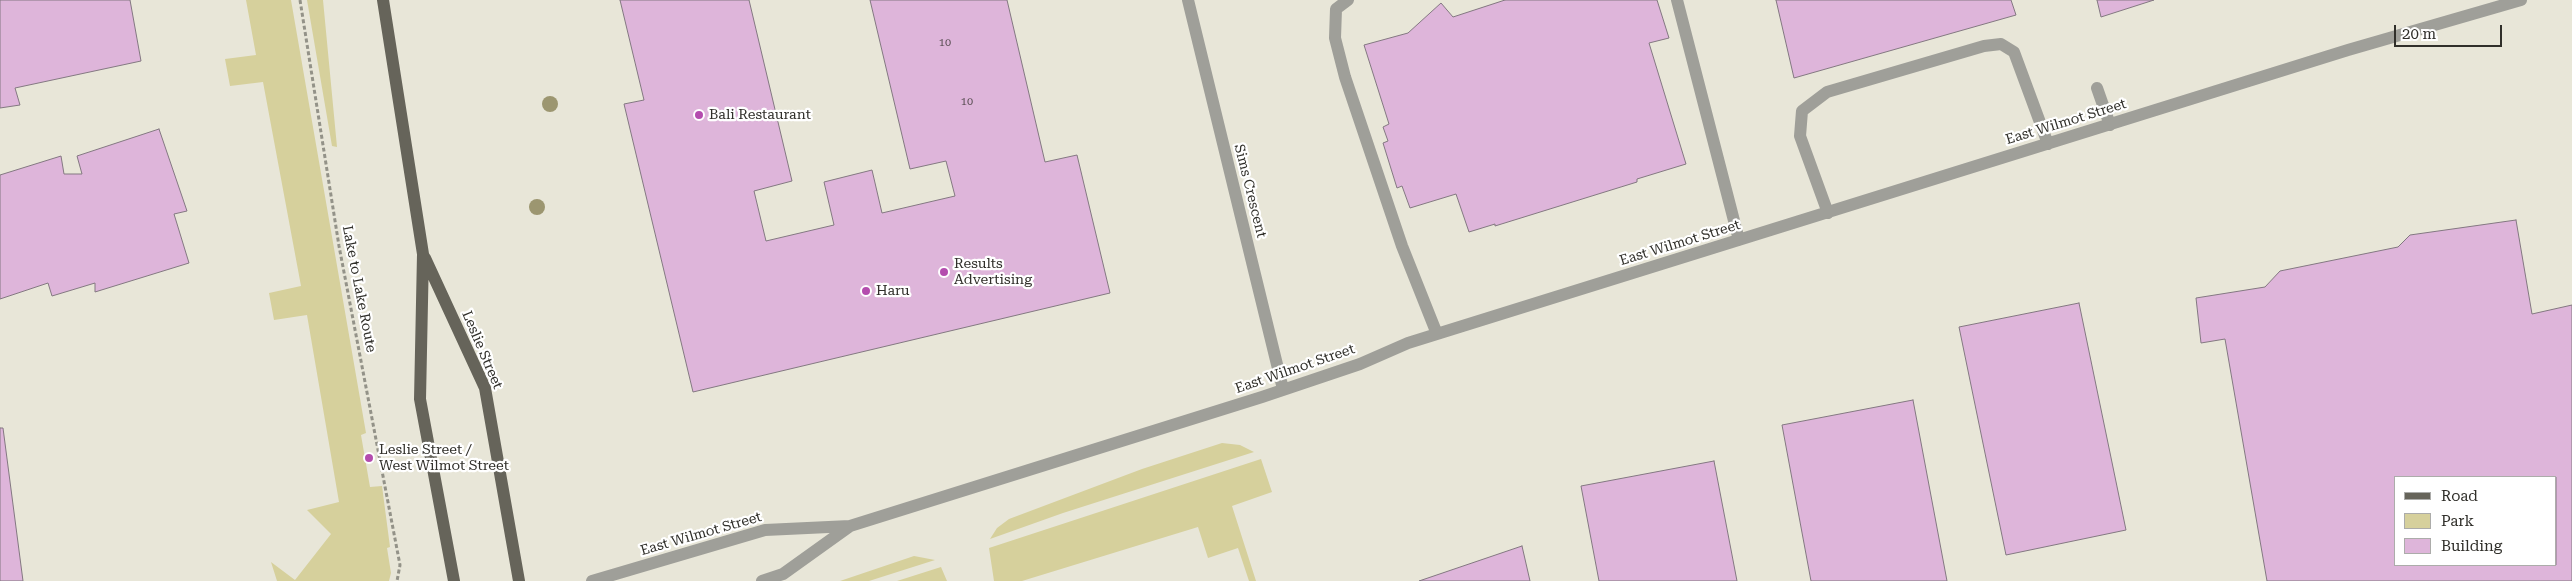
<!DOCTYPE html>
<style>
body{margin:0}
#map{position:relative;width:2572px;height:581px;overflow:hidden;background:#e8e6d8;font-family:"Roboto Serif",serif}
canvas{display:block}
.legend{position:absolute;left:2394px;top:476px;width:162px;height:90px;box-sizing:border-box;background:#fff;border:1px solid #acacaa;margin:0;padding:6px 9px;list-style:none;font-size:15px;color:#302f2a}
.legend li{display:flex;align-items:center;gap:10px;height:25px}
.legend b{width:25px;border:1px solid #acacaa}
.scale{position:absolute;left:2394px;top:25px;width:108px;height:22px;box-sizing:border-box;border:2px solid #302f2a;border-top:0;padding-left:6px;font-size:15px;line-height:18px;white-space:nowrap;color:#302f2a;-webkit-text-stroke:4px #fff;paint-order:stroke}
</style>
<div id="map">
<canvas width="2572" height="581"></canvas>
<ul class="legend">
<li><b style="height:6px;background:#66645a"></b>Road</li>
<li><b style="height:14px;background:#d6d09c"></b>Park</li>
<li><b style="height:14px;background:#deb5da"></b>Building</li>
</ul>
<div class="scale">20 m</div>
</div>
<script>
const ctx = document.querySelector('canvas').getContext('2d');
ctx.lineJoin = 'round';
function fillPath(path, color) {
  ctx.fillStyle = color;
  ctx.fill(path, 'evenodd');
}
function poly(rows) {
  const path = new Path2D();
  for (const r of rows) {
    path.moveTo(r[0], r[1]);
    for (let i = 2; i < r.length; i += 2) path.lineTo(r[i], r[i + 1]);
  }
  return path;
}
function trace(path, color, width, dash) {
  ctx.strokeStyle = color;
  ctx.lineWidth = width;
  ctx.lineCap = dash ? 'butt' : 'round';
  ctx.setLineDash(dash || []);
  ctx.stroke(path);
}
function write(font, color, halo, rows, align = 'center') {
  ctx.font = font + ' "Roboto Serif",serif';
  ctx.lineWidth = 4.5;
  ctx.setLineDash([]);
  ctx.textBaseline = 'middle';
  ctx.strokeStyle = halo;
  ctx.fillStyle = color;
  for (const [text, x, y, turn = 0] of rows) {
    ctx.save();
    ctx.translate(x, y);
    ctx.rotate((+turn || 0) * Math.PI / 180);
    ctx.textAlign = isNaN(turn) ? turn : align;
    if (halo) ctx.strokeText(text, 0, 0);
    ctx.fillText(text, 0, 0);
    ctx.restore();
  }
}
fillPath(poly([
 [246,0,291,0,366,433,361,435,370,487,382,486,390,547,387,548,391,573,389,581,277,581,271,562,295,580,331,534,307,510,339,502,307,315,274,320,269,293,301,286,263,82,230,86,225,59,256,55],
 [307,0,323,0,337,147,332,146],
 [1222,443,1240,445,1254,452,1063,513,990,539,997,528,1009,519,1142,469],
 [1261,459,1272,492,1232,506,1256,581,1249,581,1238,548,1208,558,1198,527,1022,581,994,581,989,548],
 [914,556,935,560,869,581,840,581],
 [941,567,947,581,897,581]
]), '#d6d09c');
const building = poly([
 [0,0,130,0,141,61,15,88,20,105,0,108,0,0],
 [620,0,749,0,792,181,754,191,766,241,834,225,824,182,872,170,882,213,955,196,946,161,910,169,870,0,1007,0,1045,162,1077,155,1110,293,693,392,624,104,644,100,620,0],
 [1505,0,1657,0,1669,38,1649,43,1686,164,1637,179,1637,182,1495,226,1495,224,1469,232,1456,194,1410,208,1402,186,1397,188,1383,143,1388,141,1383,127,1389,124,1364,45,1408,33,1441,3,1453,17,1505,0],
 [1776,0,2011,0,2016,15,1794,78,1776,0],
 [2097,0,2154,0,2101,17,2097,0],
 [159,129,187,211,174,214,189,263,95,292,95,283,52,296,48,283,0,299,0,175,61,156,64,174,82,174,77,156,159,129],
 [2516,220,2532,314,2572,305,2572,581,2267,581,2225,339,2201,343,2196,298,2265,287,2280,271,2398,247,2410,235,2516,220],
 [2396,477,2556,477,2556,565,2396,565,2396,477],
 [2079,303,2126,530,2006,555,1959,327,2079,303],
 [1913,400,1947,581,1811,581,1782,425,1913,400],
 [0,428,3,428,23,581,0,581,0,428],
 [1714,461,1737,581,1599,581,1581,486,1714,461],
 [1522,546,1530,581,1419,581,1522,546]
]);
fillPath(building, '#deb5da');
trace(building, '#837881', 1);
trace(poly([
 [300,0,339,246,400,565,397,581]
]), '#939288', 3, [4, 2.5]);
trace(poly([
 [1188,0,1283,389],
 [1348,0,1336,9,1335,38,1345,77,1402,246,1437,334],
 [1677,0,1739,240],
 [2097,88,2110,125],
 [1828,213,1800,136,1802,111,1827,92,1984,46,2001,44,2014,52,2048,144],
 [592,581,765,530,850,526,1262,397,1360,364,1408,343,2348,50,2521,0],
 [762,581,783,574,850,526]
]), '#9f9f99', 12);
trace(poly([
 [383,0,423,254,420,399,454,581],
 [425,258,485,388,519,581]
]), '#66645a', 12);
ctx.fillStyle = '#9c9670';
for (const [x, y] of [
 [550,104],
 [537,207]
]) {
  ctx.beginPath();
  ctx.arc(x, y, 8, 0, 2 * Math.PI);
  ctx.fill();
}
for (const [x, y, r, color] of [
 [699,115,5,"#b44cae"],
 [944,272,5,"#b44cae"],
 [866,291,5,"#b44cae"],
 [369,458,5,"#b44cae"]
]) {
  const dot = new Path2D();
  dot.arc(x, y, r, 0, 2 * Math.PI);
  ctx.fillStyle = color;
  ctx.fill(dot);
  trace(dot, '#fff', 2);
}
write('11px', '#5c5056', null, [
 ["10",945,43],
 ["10",967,102]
]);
write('14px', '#302f2a', '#fff', [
 ["Bali Restaurant",709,115],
 ["Results",954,264],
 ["Advertising",954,280],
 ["Haru",876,291],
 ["Leslie Street /",379,450],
 ["West Wilmot Street",379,466]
], 'left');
write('14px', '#302f2a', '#fff', [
 ["East Wilmot Street",2066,122,-17],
 ["Sims Crescent",1250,191,76],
 ["East Wilmot Street",1680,243,-17],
 ["Lake to Lake Route",359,289,79],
 ["Leslie Street",482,350,67],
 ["East Wilmot Street",1295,369,-19],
 ["East Wilmot Street",701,534,-16]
]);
</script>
